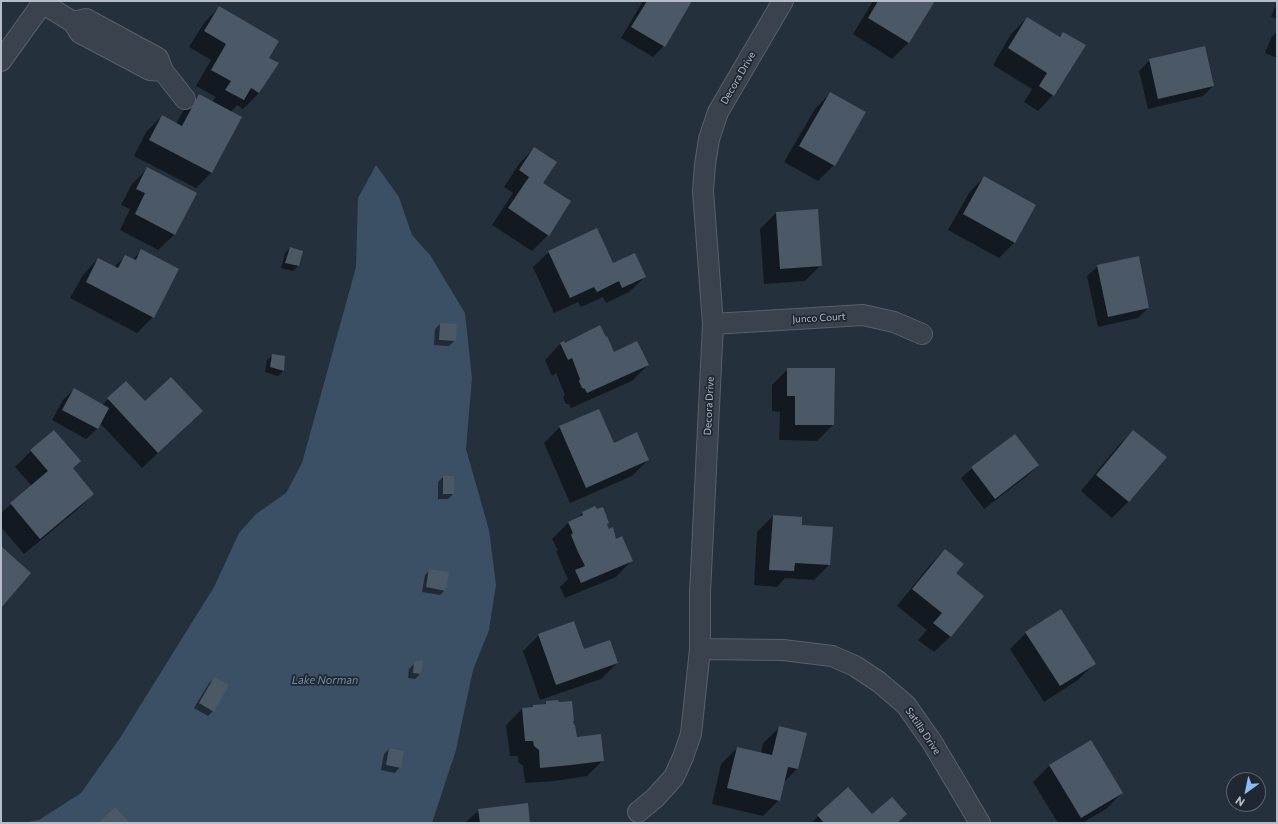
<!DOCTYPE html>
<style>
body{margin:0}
#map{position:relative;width:1278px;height:824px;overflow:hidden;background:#25303d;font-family:Commissioner,sans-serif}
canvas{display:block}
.frame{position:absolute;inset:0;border:2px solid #b4bdc8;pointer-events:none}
.north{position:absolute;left:1226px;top:772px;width:40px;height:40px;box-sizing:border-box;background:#1e2732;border:1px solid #5a636e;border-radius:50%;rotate:213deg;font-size:11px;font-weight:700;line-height:16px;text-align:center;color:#b4bdc8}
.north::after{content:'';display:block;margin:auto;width:14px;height:18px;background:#8ebbf4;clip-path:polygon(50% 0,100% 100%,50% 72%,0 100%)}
</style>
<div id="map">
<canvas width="1278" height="824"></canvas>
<div class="frame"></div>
<div class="north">N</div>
</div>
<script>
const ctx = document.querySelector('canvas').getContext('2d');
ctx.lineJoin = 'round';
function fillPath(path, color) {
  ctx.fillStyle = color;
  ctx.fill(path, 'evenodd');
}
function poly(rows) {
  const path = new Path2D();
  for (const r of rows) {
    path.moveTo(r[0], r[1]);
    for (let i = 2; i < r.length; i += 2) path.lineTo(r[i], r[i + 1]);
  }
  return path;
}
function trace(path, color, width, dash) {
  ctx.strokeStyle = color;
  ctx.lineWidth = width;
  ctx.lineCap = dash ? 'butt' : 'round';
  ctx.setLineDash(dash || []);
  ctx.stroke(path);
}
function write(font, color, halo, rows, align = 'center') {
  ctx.font = font + ' Commissioner,sans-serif';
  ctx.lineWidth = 3.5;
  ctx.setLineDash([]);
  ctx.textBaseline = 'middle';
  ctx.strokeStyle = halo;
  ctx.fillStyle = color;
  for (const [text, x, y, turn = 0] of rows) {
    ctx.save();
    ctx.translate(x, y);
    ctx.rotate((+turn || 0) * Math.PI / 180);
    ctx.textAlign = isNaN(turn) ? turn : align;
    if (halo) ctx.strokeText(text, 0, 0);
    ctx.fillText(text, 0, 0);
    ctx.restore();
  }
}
fillPath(poly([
 [376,165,399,197,412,235,430,255,465,313,472,378,466,449,489,530,496,585,489,630,473,670,456,750,432,823,21,823,39,820,81,793,120,738,214,587,239,533,256,514,286,493,302,463,356,267,358,198]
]), '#3b4f65');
fillPath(poly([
 [643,1,690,1,664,46,653,57,621,38],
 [873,1,934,1,908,43,892,59,853,34],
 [1277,1,1277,19,1271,17],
 [219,7,268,58,277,64,259,93,243,109,237,105,231,112,211,173,196,188,134,156,146,132,162,116,176,124,183,111,199,96,212,102,216,97,196,86,211,60,189,47,204,23],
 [1027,18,1058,38,1063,33,1053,95,1038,111,1024,102,1032,89,993,65,1011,34],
 [1277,31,1277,58,1265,53,1271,38],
 [1150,60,1213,86,1203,96,1148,109,1139,71],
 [830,93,834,165,818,181,784,162,815,109],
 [534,148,548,235,532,251,492,225,513,193,504,187,519,164],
 [148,168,195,193,174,235,158,250,120,230,130,209,121,205,132,184],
 [984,177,1015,242,999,258,948,230,969,193],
 [776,213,821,265,805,281,764,284,760,229],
 [290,248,302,252,298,266,293,271,281,268,285,253],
 [142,251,153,317,137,333,70,298,83,275,98,259,114,267,126,256,132,260],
 [549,252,613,264,645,277,629,292,606,303,603,297,581,307,578,302,554,313,533,267],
 [1098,266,1148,308,1138,318,1098,327,1087,276],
 [440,324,455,340,449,346,434,345,435,329],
 [564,342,565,344,614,353,648,365,632,381,571,408,569,404,566,404,563,397,565,395,556,373,552,376,545,360,560,344],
 [273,355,284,357,283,371,278,376,265,372,267,360],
 [788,369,833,425,817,441,779,440,780,412,772,411,772,385],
 [126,382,145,403,186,427,142,468,100,423,97,429,86,439,52,420,63,400,74,389,102,405],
 [560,427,613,444,648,460,632,476,570,503,544,443],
 [1133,431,1165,457,1128,502,1112,518,1081,491,1117,447],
 [31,451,72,468,93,494,77,510,24,554,1,527,1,513,32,486,15,467],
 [1038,465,1027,476,984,509,961,478,972,468],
 [443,477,453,494,448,499,438,499,438,482],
 [583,513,606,524,616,540,631,561,616,577,565,598,560,587,568,579,563,568,556,551,558,550,552,539,568,523,576,519],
 [773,516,801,526,829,565,814,580,785,578,777,587,754,585,757,532],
 [945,550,955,573,983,596,950,637,934,652,918,640,927,630,897,606,929,566],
 [430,570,445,590,440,595,422,592,425,575],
 [1026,633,1094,664,1078,680,1044,702,1010,649],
 [539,635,583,650,617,663,601,679,540,700,523,651],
 [415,663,420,674,415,679,408,678,409,669],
 [214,678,213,711,208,716,194,708,209,683],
 [547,702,572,722,576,738,603,760,587,776,555,781,525,783,523,766,518,762,518,756,510,756,506,725,522,709,532,708,534,706,544,705],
 [779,728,797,769,783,783,779,800,763,816,712,804,721,764,737,748,761,753,763,743],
 [1090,741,1122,793,1106,809,1082,823,1058,823,1033,782,1049,766],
 [389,749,400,767,395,773,381,770,384,754],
 [848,789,872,815,896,823,811,823],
 [115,809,127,823,100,823],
 [479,810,529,823,465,823]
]), '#0007');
fillPath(poly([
 [647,1,692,1,665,47,631,27],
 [878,1,935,1,909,43,868,18],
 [219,6,279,41,269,58,279,63,259,93,251,88,244,100,225,90,231,81,211,70,226,44,204,31],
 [1027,17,1060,37,1063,32,1086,45,1054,96,1039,86,1047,73,1008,48],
 [1205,46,1214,86,1158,99,1149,59],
 [830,92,866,112,835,166,799,146],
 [199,94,242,117,212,173,149,140,162,115,182,126],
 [534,147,557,162,543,183,571,201,549,236,508,208,529,177,519,170],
 [147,167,197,193,175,235,135,214,145,193,136,189],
 [984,176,1036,205,1015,243,963,214],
 [818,209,822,266,780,269,776,212],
 [597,228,613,263,635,253,646,277,622,288,619,281,597,292,594,287,570,298,548,251],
 [290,247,303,251,299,266,285,263],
 [141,249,179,269,154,318,86,282,98,258,118,268,125,255,136,260],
 [1139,256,1149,308,1108,317,1097,265],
 [440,323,457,324,456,341,439,340],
 [600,325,606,337,607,336,614,352,637,341,649,365,587,393,585,389,582,388,579,381,580,379,572,358,568,360,560,343,564,341,565,343],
 [272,354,285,356,284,371,270,367],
 [787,368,835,368,834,425,795,425,795,396,787,396],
 [171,377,203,411,158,453,107,398,126,381,145,401],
 [74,388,109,408,98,429,62,410],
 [599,409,614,443,637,432,649,460,586,488,559,426],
 [54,430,81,461,73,468,94,494,40,539,10,503,48,471,30,450],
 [1133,430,1167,457,1129,502,1096,475],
 [1015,434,1039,465,995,499,971,467],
 [443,476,454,476,454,494,443,494],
 [595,506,597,509,603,507,609,523,607,524,609,529,613,527,616,539,622,536,633,561,581,583,575,570,585,566,578,552,571,535,573,533,568,522,583,515,582,512],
 [773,515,802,517,802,525,833,527,830,565,795,563,794,571,769,570],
 [2,547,31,573,1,608,1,548],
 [945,549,964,564,956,573,984,596,951,637,933,623,942,613,912,589],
 [429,569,449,572,446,591,426,587],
 [1061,609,1096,664,1060,686,1025,632],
 [574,621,584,649,610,640,618,663,556,685,538,634],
 [423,660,421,674,413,673,414,662],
 [214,677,229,685,214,712,199,703],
 [558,700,559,702,572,701,574,721,573,721,574,725,575,725,577,737,601,734,604,761,571,765,540,768,539,750,534,746,533,741,525,741,522,708,533,707,533,705,546,704,546,701],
 [779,726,807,733,798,769,788,767,780,801,727,788,737,747,772,755],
 [1091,740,1123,793,1081,818,1049,765],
 [389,748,404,751,401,768,386,765],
 [848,787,872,814,892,797,907,814,897,823,824,823,817,815],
 [528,803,530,823,480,823,478,809],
 [115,807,129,822,98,823]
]), '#4b5865');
const street = poly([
 [42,3,73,22,80,33,150,70,163,71],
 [73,22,86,19,158,58,163,71,185,99],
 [1,61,44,1],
 [713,324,863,315,894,322,922,334],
 [700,649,783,650,832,656,855,666,879,682,906,705,932,742,980,823],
 [638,812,655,798,674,777,683,757,691,734,700,649,700,593,713,324,703,191,705,165,709,139,718,112,783,1]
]);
trace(street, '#57606b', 22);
trace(street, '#39424d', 20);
write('10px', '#b4bdc8', '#1e2732', [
 ["Decora Drive",738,78,-60],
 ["Junco Court",819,318,-3],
 ["Decora Drive",709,406,-87],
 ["Satilla Drive",923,731,56]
]);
write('italic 11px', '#7690aa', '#1e2732', [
 ["Lake Norman",325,680]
]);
</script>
